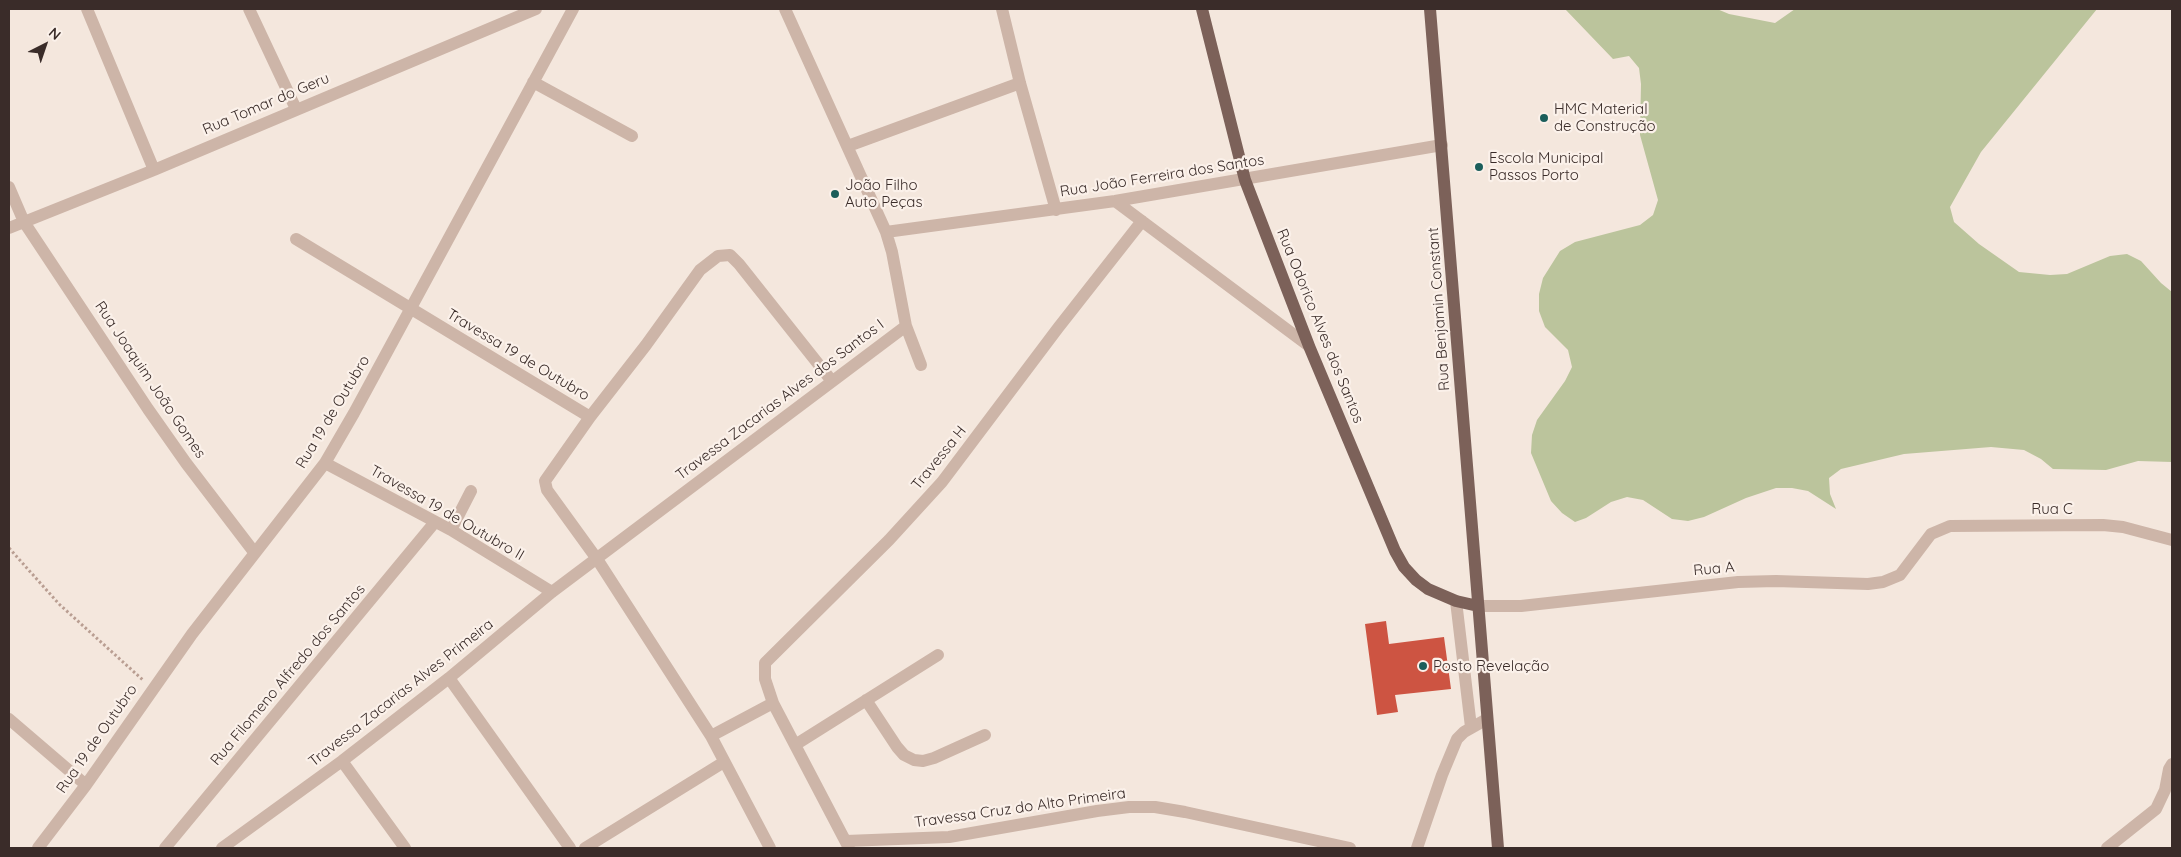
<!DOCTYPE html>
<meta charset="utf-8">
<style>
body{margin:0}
#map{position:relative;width:2181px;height:857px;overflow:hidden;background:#f4e7dd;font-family:Quicksand,sans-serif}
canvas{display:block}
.frame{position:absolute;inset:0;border:10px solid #3a2c29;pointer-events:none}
.north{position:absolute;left:20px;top:20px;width:50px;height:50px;-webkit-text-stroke:4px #fbf1ea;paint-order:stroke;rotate:41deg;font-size:14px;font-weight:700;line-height:20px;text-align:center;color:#3a2c29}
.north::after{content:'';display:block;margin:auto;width:18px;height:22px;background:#3a2c29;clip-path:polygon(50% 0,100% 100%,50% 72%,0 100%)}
</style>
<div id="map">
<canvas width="2181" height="857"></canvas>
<div class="frame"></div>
<div class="north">N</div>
</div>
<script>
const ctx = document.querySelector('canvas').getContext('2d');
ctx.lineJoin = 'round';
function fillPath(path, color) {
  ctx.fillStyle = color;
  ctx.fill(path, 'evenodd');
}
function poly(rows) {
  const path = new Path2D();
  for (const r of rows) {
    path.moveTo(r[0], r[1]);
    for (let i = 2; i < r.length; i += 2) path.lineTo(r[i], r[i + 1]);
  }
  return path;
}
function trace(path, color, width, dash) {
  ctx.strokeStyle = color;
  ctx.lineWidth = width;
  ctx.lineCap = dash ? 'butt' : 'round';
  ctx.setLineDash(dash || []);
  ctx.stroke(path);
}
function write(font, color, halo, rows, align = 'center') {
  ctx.font = font + ' Quicksand,sans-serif';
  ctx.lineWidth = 4.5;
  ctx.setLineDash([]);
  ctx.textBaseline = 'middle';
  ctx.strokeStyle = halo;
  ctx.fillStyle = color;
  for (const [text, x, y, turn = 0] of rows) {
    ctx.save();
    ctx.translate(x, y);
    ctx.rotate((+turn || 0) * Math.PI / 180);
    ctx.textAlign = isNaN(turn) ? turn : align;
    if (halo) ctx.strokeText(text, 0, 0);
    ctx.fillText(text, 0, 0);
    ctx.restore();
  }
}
fillPath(poly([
 [1565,9,1717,9,1729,14,1775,23,1795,9,2097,9,1981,152,1950,207,1954,222,1979,244,2019,272,2050,275,2067,274,2110,256,2127,254,2141,261,2161,283,2172,292,2172,462,2138,461,2106,470,2053,469,2041,459,2024,450,1991,447,1904,454,1841,469,1829,478,1830,494,1836,509,1808,491,1792,488,1776,488,1746,498,1704,517,1688,521,1672,519,1643,500,1627,497,1611,502,1586,518,1575,522,1562,513,1551,501,1531,453,1532,435,1537,420,1565,381,1572,367,1568,350,1545,327,1539,311,1539,294,1543,278,1560,251,1575,242,1640,225,1653,215,1658,200,1640,135,1641,84,1639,68,1629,56,1613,59]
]), '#bbc49c');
fillPath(poly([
 [1386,621,1389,644,1444,637,1451,689,1395,695,1398,712,1377,715,1365,624]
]), '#cd5442');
trace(poly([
 [9,548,59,604,144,681]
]), '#b99e92', 3, [2.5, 2.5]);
trace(poly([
 [87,9,154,170],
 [249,9,296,109],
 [785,9,886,232,892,252,906,326,921,365],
 [1002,9,1020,83,1056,210],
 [533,82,632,136],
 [848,146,1020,83],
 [9,187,24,222,148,409,186,463,254,552],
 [1115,201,1309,346],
 [9,228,154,170,536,9],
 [886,232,1115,201,1442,145],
 [296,239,590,417],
 [325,463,451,530,552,592],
 [451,530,471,491],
 [1456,601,1471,727],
 [1478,606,1521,606,1738,582,1776,581,1868,584,1883,582,1900,575,1931,534,1950,526,2103,525,2123,527,2172,540],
 [449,678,570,848],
 [866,700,897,747,904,755,914,760,923,761,934,758,985,735],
 [773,703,711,736,597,559,547,490,545,481,590,417,646,345,700,270,718,256,730,255,739,264,831,380],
 [9,719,86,785],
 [711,736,770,848],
 [795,745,938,655],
 [342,761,405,848],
 [846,841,949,837,1097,811,1129,807,1155,807,1185,812,1350,848],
 [38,848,86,785,192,634,325,463,354,413,573,9],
 [165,848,435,522],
 [222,848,342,761,449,678,552,592,906,326],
 [585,848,724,762],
 [849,848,773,703,765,679,765,663,889,540,942,482,1058,328,1142,221],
 [1417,848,1442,775,1457,739,1464,732,1487,719],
 [2107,848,2156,809,2165,790,2169,769,2172,764]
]), '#cdb5a8', 12);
trace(poly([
 [1202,9,1245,180,1309,346,1395,551,1404,567,1416,580,1428,589,1456,601,1478,606],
 [1430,9,1498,848]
]), '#7c6159', 12);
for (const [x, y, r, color] of [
 [1544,118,5,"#1b5e5b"],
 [1479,167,5,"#1b5e5b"],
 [835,194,5,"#1b5e5b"],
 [1423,666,5,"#1b5e5b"]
]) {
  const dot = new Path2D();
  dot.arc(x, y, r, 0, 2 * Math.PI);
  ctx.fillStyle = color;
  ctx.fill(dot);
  trace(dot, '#fbf1ea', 2);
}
write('15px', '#3a2c29', '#fbf1ea', [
 ["Rua Tomar do Geru",266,104,-23],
 ["Rua João Ferreira dos Santos",1162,176,-9],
 ["Rua Benjamin Constant",1439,309,-94],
 ["Rua Odorico Alves dos Santos",1320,326,68],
 ["Travessa 19 de Outubro",518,355,31],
 ["Rua Joaquim João Gomes",150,380,56],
 ["Travessa Zacarias Alves dos Santos I",780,400,-37],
 ["Rua 19 de Outubro",333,412,-59],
 ["Travessa H",939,458,-51],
 ["Rua C",2052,509],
 ["Travessa 19 de Outubro II",447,513,30],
 ["Rua A",1714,569,-5],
 ["Rua Filomeno Alfredo dos Santos",288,675,-50],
 ["Travessa Zacarias Alves Primeira",401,693,-38],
 ["Rua 19 de Outubro",97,739,-55],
 ["Travessa Cruz do Alto Primeira",1020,808,-8]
]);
write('15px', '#3a2c29', '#fbf1ea', [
 ["HMC Material",1554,109],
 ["de Construção",1554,126],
 ["Escola Municipal",1489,158],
 ["Passos Porto",1489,175],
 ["João Filho",845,185],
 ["Auto Peças",845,202],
 ["Posto Revelação",1433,666]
], 'left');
</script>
